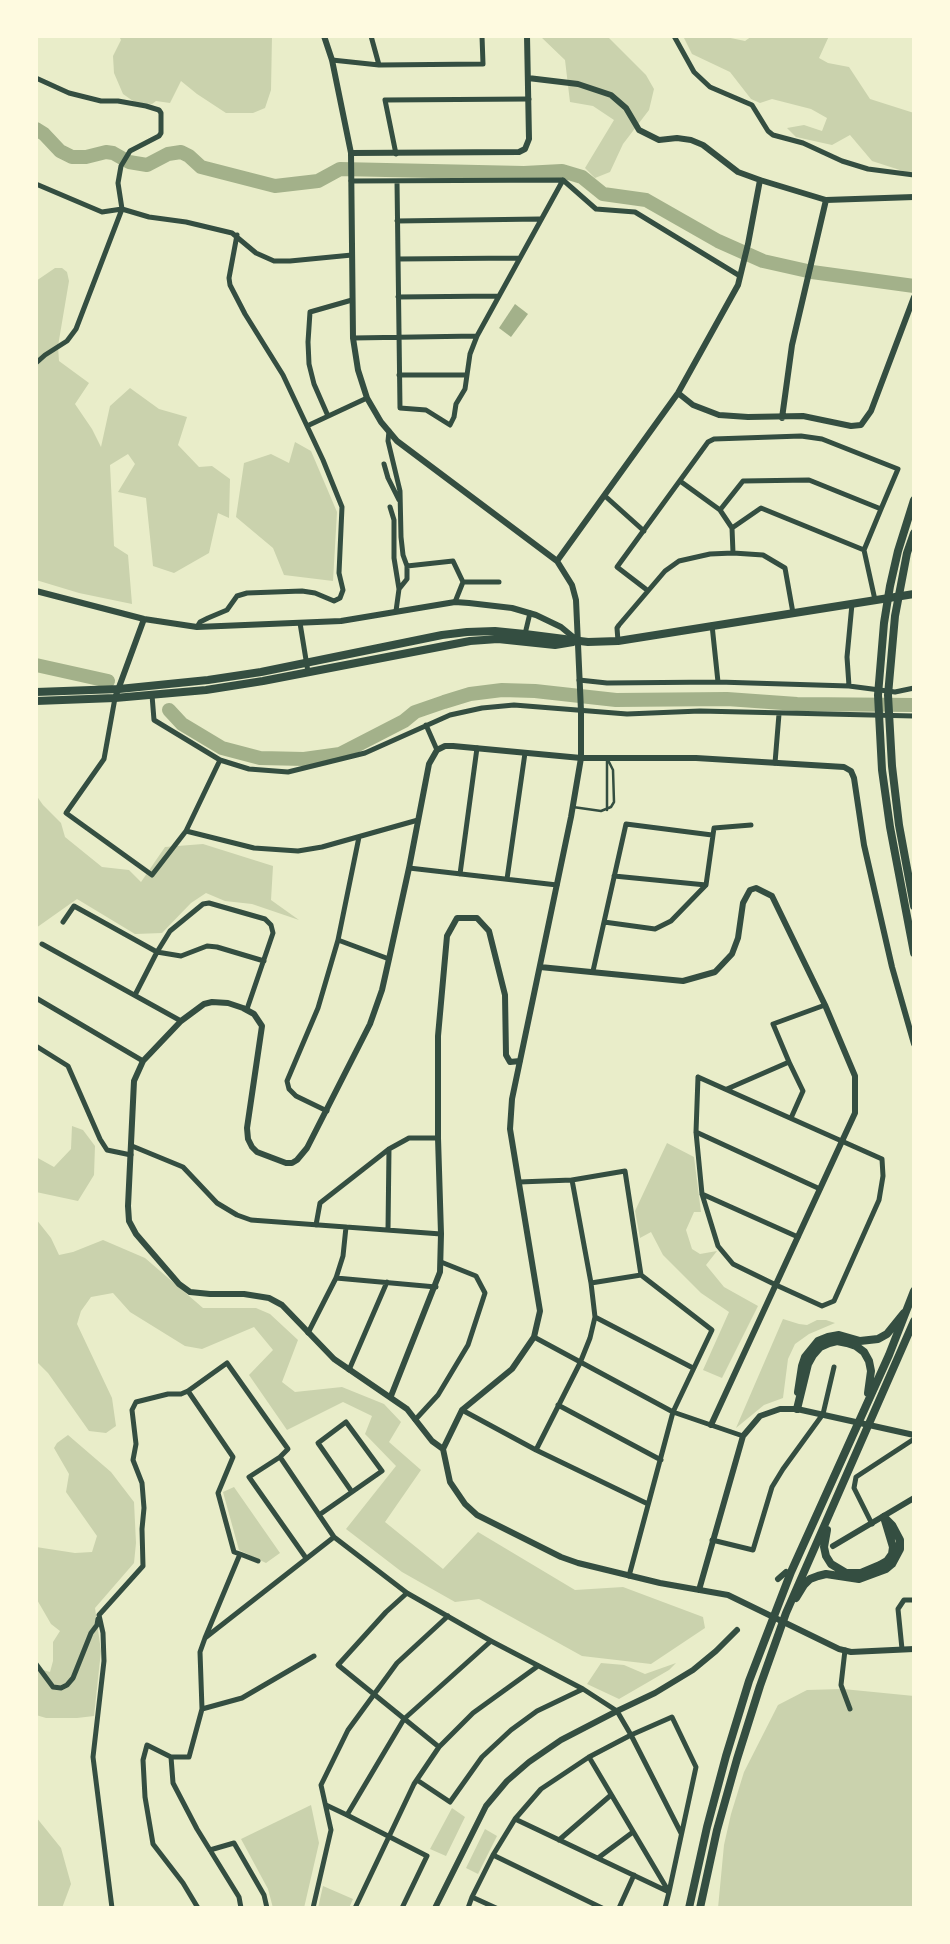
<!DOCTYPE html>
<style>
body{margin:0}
#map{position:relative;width:950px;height:1944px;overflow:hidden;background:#e9edc9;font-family:Arial,sans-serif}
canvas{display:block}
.frame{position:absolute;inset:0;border:38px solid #fefae0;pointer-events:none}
</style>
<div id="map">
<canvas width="950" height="1944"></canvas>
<div class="frame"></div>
</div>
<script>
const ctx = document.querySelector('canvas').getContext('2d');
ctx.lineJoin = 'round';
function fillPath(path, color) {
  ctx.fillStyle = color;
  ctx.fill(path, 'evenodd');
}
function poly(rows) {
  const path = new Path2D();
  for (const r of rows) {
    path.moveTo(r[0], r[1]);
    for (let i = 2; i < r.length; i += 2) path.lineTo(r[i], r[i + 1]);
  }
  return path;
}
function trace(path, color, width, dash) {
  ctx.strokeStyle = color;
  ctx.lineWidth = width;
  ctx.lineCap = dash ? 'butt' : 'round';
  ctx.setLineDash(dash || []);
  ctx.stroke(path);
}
fillPath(poly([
 [119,36,272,36,271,90,265,108,253,113,226,113,197,94,181,81,170,103,156,101,152,104,136,103,123,94,114,73,113,56,121,40],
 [540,36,607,36,646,75,654,89,649,110,623,144,610,172,595,178,585,168,614,120,593,106,570,102,565,60],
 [683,36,721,36,745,41,752,36,829,36,819,58,828,63,849,67,870,99,914,113,914,172,906,172,872,161,850,135,832,145,796,137,787,128,804,125,822,131,827,118,811,109,772,99,760,103,751,99,730,72,692,54],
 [55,268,62,268,67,272,69,281,58,346,59,361,89,383,75,404,92,429,101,447,110,406,130,388,159,409,187,417,178,445,199,467,212,466,230,479,229,518,218,513,209,553,174,573,153,566,146,498,118,492,135,464,128,454,110,465,114,546,128,555,132,604,79,593,36,580,36,281],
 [295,442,311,451,337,512,333,581,284,575,273,548,236,517,244,463,271,454,289,463],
 [36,795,43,805,61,823,65,837,102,867,129,870,141,882,165,847,203,844,273,866,271,900,299,920,252,904,225,901,206,893,191,903,162,933,135,934,77,899,36,928],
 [72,1126,83,1130,95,1146,94,1175,78,1201,36,1192,36,1157,54,1167,71,1149],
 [667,1143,694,1157,701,1212,694,1212,686,1230,692,1249,700,1254,717,1251,706,1265,724,1287,758,1306,722,1378,703,1370,729,1312,701,1293,663,1255,651,1232,640,1238,635,1211],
 [36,1219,51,1238,59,1255,73,1252,103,1240,145,1258,203,1308,256,1308,270,1314,298,1340,282,1382,295,1392,342,1387,384,1404,401,1422,389,1442,421,1470,385,1522,443,1569,478,1532,575,1590,623,1587,703,1617,705,1628,651,1664,582,1656,479,1599,455,1602,402,1572,346,1529,396,1466,365,1434,372,1416,343,1402,287,1430,249,1375,273,1350,254,1327,202,1349,185,1346,130,1312,113,1293,91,1297,81,1311,77,1324,112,1398,116,1426,106,1433,89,1431,48,1373,36,1361],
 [783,1319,799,1324,807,1325,817,1320,826,1320,835,1323,809,1334,795,1344,788,1359,783,1398,764,1405,736,1428],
 [68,1435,111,1472,134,1502,136,1543,134,1563,95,1608,101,1651,94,1716,77,1718,46,1718,36,1715,36,1668,50,1672,53,1661,53,1642,60,1631,51,1624,36,1598,36,1547,75,1553,92,1552,97,1536,66,1492,69,1474,54,1448,57,1443],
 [234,1487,280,1553,266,1563,239,1550,223,1492],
 [601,1663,624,1665,645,1674,676,1663,669,1670,619,1699,587,1684],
 [843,1689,914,1696,914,1908,718,1908,724,1845,731,1814,744,1772,778,1705,807,1690],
 [311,1805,319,1843,304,1908,273,1908,268,1889,241,1839],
 [452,1808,465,1817,446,1856,430,1849],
 [36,1817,61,1848,71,1884,62,1908,36,1908],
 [485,1829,497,1836,478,1874,466,1868],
 [323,1886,353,1899,349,1908,318,1908]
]), '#cad2ad');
fillPath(poly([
 [515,304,528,314,511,337,499,328]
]), '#a3b18a');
trace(poly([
 [36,129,44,134,60,151,72,157,86,157,106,152,113,153,129,162,147,165,168,154,181,152,189,156,201,167,275,186,318,181,340,169,524,173,562,171,582,177,603,194,646,200,718,241,763,261,812,272,914,286],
 [36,665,108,681],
 [169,710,182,724,222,748,260,758,304,759,340,754,404,721,415,712,444,702,470,694,502,690,535,691,616,700,727,699,797,704,914,705]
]), '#a3b18a', 14);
trace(poly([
 [573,807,601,811,611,807,614,802,613,770,608,760],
 [607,810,607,760]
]), '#344e41', 2.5);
trace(poly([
 [371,36,379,65],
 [674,36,694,72,710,87,752,105,768,131,773,135,803,143,842,161,868,169,914,175],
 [332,60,379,65,483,64,482,36],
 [36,78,69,93,101,101,118,101,146,106,159,110,161,113,161,133,159,136,130,151,121,166,118,183,122,209,76,329,67,341,45,355,36,363],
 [396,154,385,100,529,99],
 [351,181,563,180,596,209,635,212,740,276],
 [397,181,400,408,426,410,450,425,454,417,456,404,465,389,470,354,477,336],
 [36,184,102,212,122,209,149,217,186,222,232,233,256,253,274,261,290,261,352,255],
 [397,221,540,219],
 [398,259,519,258],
 [398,297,498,296],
 [353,338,477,336,563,180],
 [399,375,467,375],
 [328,416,314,384,309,364,308,342,310,312,352,300],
 [307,426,367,398],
 [389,431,388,441,400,491,401,537,403,555,407,566,407,579,399,589],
 [384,464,388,478,399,500],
 [680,481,720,510,732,528,733,553],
 [605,496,644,531],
 [390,507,394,520,394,558,399,589,396,611],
 [720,510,743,481,809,480,881,509,864,550,761,508,732,528],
 [864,550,875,600],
 [407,566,453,561,463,582,499,582],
 [647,590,617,567,708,442,714,439,801,436,822,439,898,469,881,509],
 [455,602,463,582],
 [300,623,308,672],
 [712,625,718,682],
 [197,627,200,622,208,618,227,610,237,596,247,593,302,591,315,593,334,601,340,598,343,590,339,573,342,507,323,460,283,375,245,314,230,285,229,278,237,235],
 [525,634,530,613],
 [618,641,617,628,619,625,665,571,679,561,710,554,733,553,763,555,785,568,793,613],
 [579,680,607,683,718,682,849,686,895,692,914,688],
 [849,686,847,657,852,604],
 [152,695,154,720,220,760,249,769,288,772,365,753,450,715,482,708,514,705,627,714,700,711,914,716],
 [115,698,104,759,66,813,152,875,186,831,220,760],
 [426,725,437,750],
 [775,763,779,714],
 [186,831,254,848,298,851,322,847,418,820],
 [409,868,557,885],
 [460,874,477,748],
 [614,876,706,885],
 [507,879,525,753],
 [63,922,74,906,157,952,181,956,207,946,217,947,264,961],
 [604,922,655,929,671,921,706,885,714,828,751,825],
 [338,940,389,959],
 [42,944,181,1021],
 [593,971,626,824,712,835],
 [135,995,157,952,170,931,203,904,209,903,265,919,271,925,273,933,247,1009],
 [36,998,143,1061],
 [36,1046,68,1066,100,1139,107,1150,131,1155],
 [789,1062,803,1091,791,1118],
 [698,1077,882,1159,883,1176,879,1200,834,1301,822,1306,776,1285,733,1264,718,1246,702,1194,696,1132,698,1077],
 [727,1089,789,1062,773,1024,825,1005],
 [327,1111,296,1096,289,1089,287,1081,318,1008,338,940,359,837],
 [696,1132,820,1189],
 [132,1146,183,1167,217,1203,237,1215,251,1220,441,1234],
 [519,1182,572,1180,625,1171,641,1275,712,1330,673,1412,629,1576],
 [702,1194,798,1237],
 [316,1225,320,1203,389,1149,409,1138,438,1138],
 [388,1230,389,1149],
 [336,1278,436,1287],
 [591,1283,641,1275],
 [595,1317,693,1368],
 [308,1333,336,1278,343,1256,346,1227],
 [534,1337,673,1412,743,1436],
 [349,1370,387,1282],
 [558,1405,661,1460],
 [462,1410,536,1450,648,1504],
 [415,1420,438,1395,468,1345,485,1293,476,1276,441,1262],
 [536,1450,580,1363,590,1338,595,1317,591,1283,572,1180],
 [280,1457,249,1477,306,1558],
 [319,1515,382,1471,346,1422,318,1443,352,1492],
 [872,1524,854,1488,856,1477,914,1439],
 [712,1540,753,1550,772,1487,783,1469,823,1414,834,1367],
 [240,1554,258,1561],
 [407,1593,386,1612,338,1665,439,1747],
 [205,1638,240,1554,234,1552,218,1493,233,1457,188,1391,227,1363,288,1449,280,1457,334,1537,407,1593,491,1641,583,1689,617,1711,631,1735,589,1757,541,1789,515,1819,493,1855,472,1897,496,1908],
 [902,1649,898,1609,904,1600,914,1600],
 [845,1650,841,1685,850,1709],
 [36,1664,53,1687,61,1688,67,1685,73,1678,91,1633,97,1625,98,1619],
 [202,1709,242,1698,314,1656],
 [171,1757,147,1745,143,1760,145,1797,153,1844,183,1883,198,1908],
 [589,1757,669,1892,665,1908],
 [417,1780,450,1802,482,1757,511,1730,537,1711,583,1689],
 [326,1805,347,1815],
 [515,1819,669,1892,696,1767,672,1717,631,1735,681,1833],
 [559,1840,611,1795],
 [210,1850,234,1843,264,1895,267,1908],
 [493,1855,602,1908],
 [598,1858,633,1832],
 [112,1908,93,1757,104,1661,103,1633,99,1615,143,1566,142,1529,144,1508,142,1483,133,1460,136,1444,132,1410,136,1402,168,1394,181,1394,188,1391],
 [241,1908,239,1897,197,1829,173,1783,171,1757,189,1757,202,1709,200,1652,205,1638,334,1537],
 [313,1908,331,1830,321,1785,348,1730,397,1663,448,1616],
 [355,1908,414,1784,439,1747,473,1713,538,1666],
 [402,1908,427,1856,347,1815,404,1719,491,1641],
 [468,1908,472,1897],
 [619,1908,634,1875]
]), '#344e41', 5);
trace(poly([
 [324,36,332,60,351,153,353,338,358,370,367,398,381,422,397,441,557,561,572,585,576,600,581,711,581,758,571,817,512,1099,510,1129,540,1311,534,1337,512,1369,462,1410,443,1449,450,1482,465,1504,477,1515,561,1557,578,1563,660,1583,728,1595,839,1649,851,1652,914,1649],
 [528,78,578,84,611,95,626,108,639,130,659,140,677,138,691,140,703,145,738,172,760,180,826,200,914,197],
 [351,153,519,152,525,149,529,139,527,36],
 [678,393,693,405,719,415,748,417,803,416,851,426,861,425,871,411,914,297],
 [782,418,792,345,826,200],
 [557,561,678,393,738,285,748,244,760,180],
 [36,591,144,619,197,627,341,621,455,602,469,603,512,608,536,615,561,627,578,641],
 [115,698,144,619],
 [540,967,683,981,715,972,732,954,738,938,743,903,750,890,756,888,772,896,825,1005,855,1076,855,1113,711,1425],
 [391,1396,440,1272,441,1234,438,1138,438,1036,447,936,457,918,477,918,489,931,505,995,506,1055,510,1062,520,1061],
 [443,1449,432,1441,407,1409,334,1359,282,1305,269,1298,244,1294,210,1294,190,1292,179,1284,136,1234,129,1221,128,1206,134,1081,143,1061,181,1021,204,1004,212,1002,228,1003,243,1008,254,1014,262,1026,247,1128,248,1139,252,1147,257,1152,286,1163,292,1163,297,1160,307,1148,370,1024,382,990,389,959,409,868,429,764,437,750,445,746,453,746,581,758,696,758,844,767,851,771,854,778,864,845,892,967,914,1044],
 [833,1546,914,1498],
 [778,1579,786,1572],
 [699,1590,743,1436,760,1416,780,1409,797,1409,914,1435],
 [435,1908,486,1806,507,1781,529,1762,561,1740,617,1711,655,1693,693,1670,716,1651,737,1630]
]), '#344e41', 6);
trace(poly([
 [36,692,119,689,208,680,261,672,442,635,467,632,495,631,525,634,588,642,618,641,914,594],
 [36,701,115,698,206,690,263,681,470,641,498,639,555,645,573,642]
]), '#344e41', 8);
trace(poly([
 [914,500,898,551,890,586,884,623,878,695,882,770,890,827,914,953],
 [914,533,907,553,895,616,888,695,892,766,899,825,914,906],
 [798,1392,802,1366,805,1357,818,1341,828,1337,839,1335,860,1341,878,1339,887,1334,904,1313],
 [797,1409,808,1364,813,1355,820,1347,829,1343,837,1341,847,1343,856,1346,864,1352,869,1361,871,1371,868,1393],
 [827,1530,824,1547,826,1556,831,1564,846,1573,861,1573,880,1565,887,1561,892,1554,893,1547,884,1517],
 [796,1598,804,1585,810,1579,818,1576,826,1574,859,1579,886,1569,892,1564,900,1549,900,1540,892,1525,884,1517],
 [689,1908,707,1827,726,1756,749,1681,791,1572,889,1355,914,1291],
 [700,1908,717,1830,737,1759,760,1686,786,1613,914,1321]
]), '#344e41', 8);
</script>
